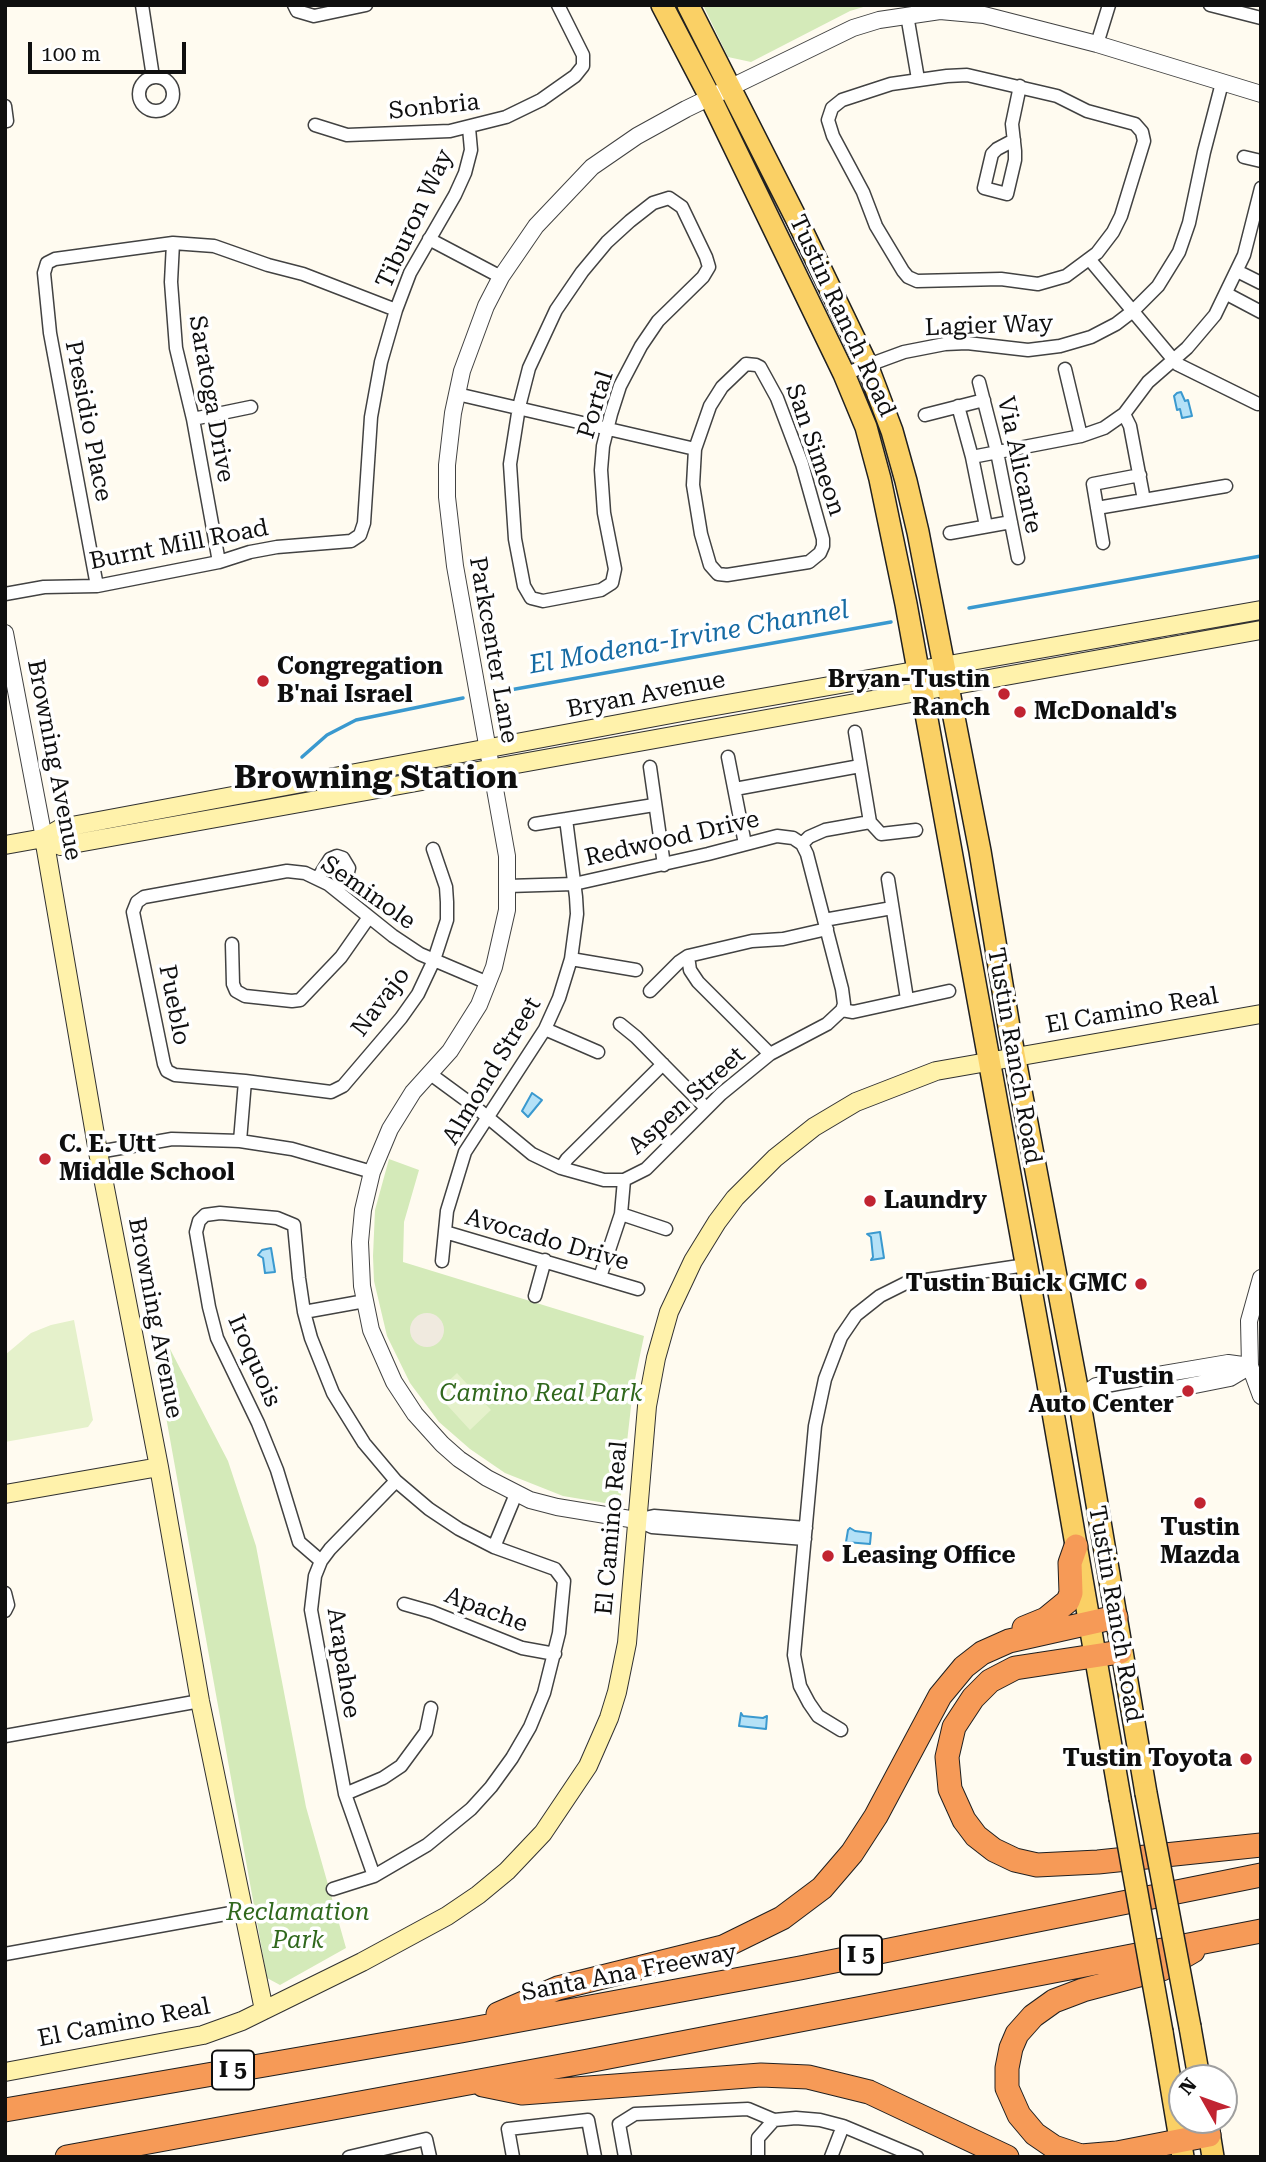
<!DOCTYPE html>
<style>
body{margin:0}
#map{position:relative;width:1266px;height:2162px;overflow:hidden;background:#fffbf0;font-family:"Roboto Serif",serif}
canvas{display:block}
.frame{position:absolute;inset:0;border:7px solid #0f0f0f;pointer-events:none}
.north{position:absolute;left:1168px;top:2064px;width:70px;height:70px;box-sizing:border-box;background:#fff;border:2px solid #9f9f9f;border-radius:50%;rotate:310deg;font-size:19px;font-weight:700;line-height:28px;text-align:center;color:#0f0f0f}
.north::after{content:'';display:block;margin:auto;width:24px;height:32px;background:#c12431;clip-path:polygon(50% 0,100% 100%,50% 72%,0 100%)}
.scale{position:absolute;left:28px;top:42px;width:158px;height:32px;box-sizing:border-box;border:4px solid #0f0f0f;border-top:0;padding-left:9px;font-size:21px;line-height:24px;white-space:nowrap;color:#0f0f0f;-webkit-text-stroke:5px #fff;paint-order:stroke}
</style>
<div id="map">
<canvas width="1266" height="2162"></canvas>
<div class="frame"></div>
<div class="north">N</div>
<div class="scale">100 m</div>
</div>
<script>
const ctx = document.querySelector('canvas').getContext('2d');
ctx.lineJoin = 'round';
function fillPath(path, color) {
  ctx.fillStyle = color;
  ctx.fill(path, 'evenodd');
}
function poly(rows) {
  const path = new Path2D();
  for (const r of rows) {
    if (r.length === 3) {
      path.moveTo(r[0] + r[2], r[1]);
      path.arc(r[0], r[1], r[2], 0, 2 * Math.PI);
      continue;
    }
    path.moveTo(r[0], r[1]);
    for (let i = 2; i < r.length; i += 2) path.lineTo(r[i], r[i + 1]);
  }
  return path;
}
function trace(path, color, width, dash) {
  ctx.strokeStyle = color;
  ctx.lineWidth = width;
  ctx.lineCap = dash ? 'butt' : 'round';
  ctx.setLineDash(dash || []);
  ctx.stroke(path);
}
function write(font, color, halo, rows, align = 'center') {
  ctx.font = font + ' "Roboto Serif",serif';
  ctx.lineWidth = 7;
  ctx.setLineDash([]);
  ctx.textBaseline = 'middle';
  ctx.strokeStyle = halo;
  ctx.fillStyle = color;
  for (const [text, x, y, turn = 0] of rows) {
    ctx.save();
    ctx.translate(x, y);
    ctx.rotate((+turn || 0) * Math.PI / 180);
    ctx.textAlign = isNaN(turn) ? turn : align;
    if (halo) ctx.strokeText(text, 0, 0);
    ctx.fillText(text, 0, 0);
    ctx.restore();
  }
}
fillPath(poly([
 [703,5,870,5,850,11,751,62,728,57],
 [389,1159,419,1170,404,1222,403,1262,644,1336,633,1389,621,1495,611,1504,563,1496,505,1473,470,1449,439,1422,410,1383,387,1336,374,1281,373,1256,375,1210],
 [170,1349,228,1461,256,1546,306,1807,346,1948,280,1985,267,1978,154,1350]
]), '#d4eab9');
fillPath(poly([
 [74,1320,93,1420,88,1427,5,1442,5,1355,31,1333,51,1325],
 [457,1373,491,1410,470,1430,436,1393]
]), '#e5f1cb');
fillPath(poly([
 [427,1330,17]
]), '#f0eadf');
const water = poly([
 [1181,392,1185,401,1188,400,1192,416,1182,418,1180,409,1177,410,1174,396,1177,393,1181,392],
 [532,1093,542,1100,528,1117,522,1111,532,1093],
 [880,1232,884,1258,871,1260,873,1257,871,1237,867,1234,880,1232],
 [271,1248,275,1272,265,1273,263,1258,258,1255,262,1250,271,1248],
 [850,1528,855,1531,871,1533,870,1544,846,1542,848,1530,850,1528],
 [741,1713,743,1716,763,1718,767,1716,766,1729,739,1726,741,1713]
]);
fillPath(water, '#b4e1f7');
trace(water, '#3a99cf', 2);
trace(poly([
 [969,608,1261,556],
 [493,693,891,622],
 [302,757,327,735,356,720,463,698]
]), '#3a99cf', 3.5);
const minor = poly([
 [142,5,153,77],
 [294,5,297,11,314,16,366,5],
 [1210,5,1261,18],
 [907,15,918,79],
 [1097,44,1109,5],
 [967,75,1057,96,1087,111,1135,124,1142,132,1144,141,1121,216,1113,232,1097,253,1066,276,1038,284,1001,279,917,281,908,277,903,271,876,226,863,192,833,136,828,120,832,108,842,100,891,84,947,76,967,75],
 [156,94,17],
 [5,106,7,121],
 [315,125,347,135,450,131,506,117,541,100,575,76,583,66,583,55,558,5],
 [1014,140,997,149,992,154,984,188,1007,194,1015,160,1015,151,1012,124,1020,86],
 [1244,157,1261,161],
 [669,198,682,207,706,257,709,267,703,277,658,321,641,346,620,386,611,414,603,446,601,470,604,513,615,569,612,583,601,590,543,601,531,598,524,586,515,539,510,464,519,407,529,368,556,310,582,272,607,242,630,221,653,203,669,198],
 [429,239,501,277],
 [173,243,171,282,176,348,193,419,219,562],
 [1090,260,1177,364,1258,404],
 [1237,271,1261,283],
 [1227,294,1261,312],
 [746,364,756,365,760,367,777,398,802,464,823,539,823,546,820,553,809,562,727,575,718,574,710,565,701,534,693,485,695,449,710,406,722,387,746,364],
 [1065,369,1081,436],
 [844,374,904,352,945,344,967,343,1028,350,1060,346,1091,337,1116,324,1133,311,1158,286,1179,252,1189,223,1204,152,1222,83],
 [979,382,997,452,1018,558],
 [457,394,695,449],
 [958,406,972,457,986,526],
 [1124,414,1130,426,1144,500],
 [925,415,984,400],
 [193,419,251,407],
 [972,457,1081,436,1104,428,1124,414,1148,382,1187,348,1215,315,1244,255,1261,188],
 [1097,508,1226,486],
 [950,533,1011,522],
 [1103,543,1093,484,1140,475],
 [97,586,50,333,44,273,47,263,55,259,173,243,214,246,268,265,303,274,396,310],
 [5,594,44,587,97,586,219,562,250,552,277,547,351,541,360,535,364,523,371,417,381,362,396,310,410,273,455,195,465,173,471,150,469,128],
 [855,732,870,822],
 [728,757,745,844],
 [650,767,664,865],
 [735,789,860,766],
 [535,824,654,805],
 [802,844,807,854,842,989,844,1004,842,1010],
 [433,849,446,887,447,902,447,920,434,960,418,994,401,1018,343,1086,331,1092,245,1081,175,1075,167,1071,164,1064,133,912,137,902,144,897,287,871,305,873,328,884,393,936,420,954,434,960,488,983],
 [318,878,330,859,337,856,343,858,349,868,347,876,337,890],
 [888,879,907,999],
 [508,886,574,884,708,854,777,836,793,838,802,844,809,837,825,830,870,822,881,834,916,830],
 [824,920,892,908],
 [232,944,233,984,236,991,245,996,292,1001,300,1000,341,957,369,917],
 [688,956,690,970,698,982,770,1054],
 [571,959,636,970],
 [650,991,679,962,688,956,752,941,783,939,827,929],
 [620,1024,636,1037,706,1108],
 [545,1029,598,1052],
 [429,1073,474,1106,532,1154,561,1168,604,1180,624,1180,646,1169,721,1094,770,1054,827,1024,842,1010,853,1012,949,991],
 [240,1141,245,1081],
 [98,1152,172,1139,240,1141,292,1149,372,1172],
 [561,1168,567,1159,663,1064],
 [621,1214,666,1229],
 [445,1232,638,1289],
 [442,1261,447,1211,465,1152,545,1029,559,998,571,959,577,914,576,897,566,819],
 [600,1277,621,1214,624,1180],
 [535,1296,545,1260],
 [304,1312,365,1301],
 [636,1520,654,1516,806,1528],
 [636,1520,652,1527,805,1539],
 [494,1547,516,1494],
 [321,1561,299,1542,277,1470,258,1423,217,1338,209,1307,196,1232,199,1221,205,1215,220,1213,277,1218,294,1225,299,1278,304,1312,311,1338,333,1393,364,1443,396,1481,429,1509,459,1529,494,1547,555,1569,564,1581,559,1633,544,1693,530,1727,512,1758,491,1787,471,1809,427,1845,374,1876,333,1889],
 [5,1593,8,1605,5,1611],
 [404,1604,432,1612,522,1648,555,1654],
 [841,1730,818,1716,809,1703,800,1686,794,1655,815,1426,825,1379,841,1337,856,1315,880,1296,906,1283,1026,1265],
 [5,1736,200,1701],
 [345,1794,383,1778,401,1766,426,1732,431,1708],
 [374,1876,345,1794,311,1610,315,1576,321,1561,330,1549,396,1481],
 [5,1954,242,1911],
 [774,2120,796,2118,820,2120,843,2126,917,2157],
 [349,2157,426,2139,430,2157],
 [513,2157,508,2129,588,2120,595,2157],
 [625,2157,619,2124,635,2114,748,2109,774,2120],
 [758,2157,758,2138,774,2120],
 [831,2157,843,2126]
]);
const tertiary = poly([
 [5,633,44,838],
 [1261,1278,1249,1321,1250,1366,1261,1396],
 [1079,1398,1096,1386,1145,1377,1228,1363,1250,1366],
 [1052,1403,1079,1398,1099,1403,1185,1387,1230,1378,1250,1366],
 [636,1520,557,1507,530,1500,487,1478,459,1459,442,1444,415,1414,394,1382,371,1330,362,1286,360,1242,363,1210,372,1172,390,1129,413,1092,450,1051,479,1005,494,967,507,910,507,856,455,566,447,497,447,465,453,413,462,371,486,306,501,277,536,226,592,167,637,136,686,109,853,28,879,20,940,11,984,15,1097,44,1261,94]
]);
const secondary = poly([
 [44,838,61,846,1261,630],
 [44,838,98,1152,159,1467,200,1701,264,2010],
 [5,845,44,838,61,828,693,710,1261,610],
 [5,1494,159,1467],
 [5,2072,203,2035,242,2021,362,1962,447,1916,478,1895,507,1871,543,1833,588,1766,609,1718,617,1692,627,1643,647,1406,656,1358,669,1312,693,1261,717,1222,735,1198,775,1158,814,1127,856,1102,936,1071,1261,1014]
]);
const primary = poly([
 [662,5,710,97,844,374,866,427,880,479,906,604,1047,1378,1120,1798],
 [688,5,798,222,867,365,892,431,906,481,918,532,980,851,1010,1033,1079,1398,1146,1793],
 [1190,2027,1199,2078],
 [1162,2032,1183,2157],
 [1207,2120,1213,2157]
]);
const motorway = poly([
 [1024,1628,1046,1619,1068,1601,1071,1593,1070,1563,1076,1546],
 [1120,1652,1015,1668,990,1681,973,1698,954,1727,947,1757,950,1789,964,1820,976,1836,994,1850,1015,1860,1037,1865,1098,1862,1261,1845],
 [1193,1951,1162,1969,1083,1990,1054,2001,1033,2016,1017,2034,1011,2048,1007,2068,1007,2088,1019,2115,1035,2134,1054,2147,1081,2156,1117,2153,1209,2135],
 [498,2014,558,1988,723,1947,782,1918,822,1888,852,1853,876,1816,940,1696,964,1667,982,1653,1009,1641,1116,1617],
 [483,2085,522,2093,761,2075,808,2077,869,2092,1007,2157],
 [5,2110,461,2031,800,1968,1261,1875],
 [67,2157,588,2061,1261,1931]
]);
trace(minor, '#424242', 15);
trace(tertiary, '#424242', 18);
trace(secondary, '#313131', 20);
trace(primary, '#202020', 24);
trace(motorway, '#202020', 25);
trace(minor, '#fff', 12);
trace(tertiary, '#fff', 16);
trace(secondary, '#fff2ab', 18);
trace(primary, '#fad065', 21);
trace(motorway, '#f69a57', 23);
const primaryBridge = poly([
 [1146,1793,1190,2027],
 [1120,1798,1162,2032]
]);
trace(primaryBridge, '#202020', 24, []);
trace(primaryBridge, '#fad065', 21);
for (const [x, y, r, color] of [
 [263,681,7,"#c12431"],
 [1004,694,7,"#c12431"],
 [1020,712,7,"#c12431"],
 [45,1159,7,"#c12431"],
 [870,1201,7,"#c12431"],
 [1141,1284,7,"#c12431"],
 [1188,1391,7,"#c12431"],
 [1200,1503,7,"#c12431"],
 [828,1556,7,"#c12431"],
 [1246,1759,7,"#c12431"]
]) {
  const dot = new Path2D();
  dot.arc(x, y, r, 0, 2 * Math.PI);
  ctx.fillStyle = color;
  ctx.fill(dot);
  trace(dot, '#fff', 2.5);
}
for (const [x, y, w] of [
 [861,1955,42],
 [233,2070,42]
]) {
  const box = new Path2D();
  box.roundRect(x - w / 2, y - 19.5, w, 39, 5);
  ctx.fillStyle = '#fff';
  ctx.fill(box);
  trace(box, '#0f0f0f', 2);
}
write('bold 23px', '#0f0f0f', null, [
 ["I 5",861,1955],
 ["I 5",233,2070]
]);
write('24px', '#0f0f0f', '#fff', [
 ["Sonbria",434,107,-6],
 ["Tiburon Way",415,219,-65],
 ["Tustin Ranch Road",842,316,65],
 ["Lagier Way",989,326,-2],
 ["Saratoga Drive",211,399,80],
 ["Portal",596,405,-73],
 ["Presidio Place",88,421,79],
 ["San Simeon",815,450,71],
 ["Via Alicante",1019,465,78],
 ["Burnt Mill Road",179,545,-11],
 ["Parkcenter Lane",493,650,80],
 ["Bryan Avenue",646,695,-11],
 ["Browning Avenue",54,760,79],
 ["Redwood Drive",672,839,-13],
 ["Seminole",368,893,35],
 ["Navajo",381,1002,-53],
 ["Pueblo",174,1005,79],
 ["El Camino Real",1132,1011,-10],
 ["Tustin Ranch Road",1014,1056,80],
 ["Almond Street",492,1071,-59],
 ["Aspen Street",687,1101,-42],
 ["Avocado Drive",547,1240,16],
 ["Browning Avenue",155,1318,79],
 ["Iroquois",254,1361,66],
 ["El Camino Real",612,1528,-85],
 ["Apache",486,1610,21],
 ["Tustin Ranch Road",1115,1614,80],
 ["Arapahoe",343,1663,81],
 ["Santa Ana Freeway",629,1973,-11],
 ["El Camino Real",124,2023,-11]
]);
write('bold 24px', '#0f0f0f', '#fff', [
 ["Congregation",277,667],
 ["B'nai Israel",277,695],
 ["Bryan-Tustin",990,680,"right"],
 ["Ranch",990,708,"right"],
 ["McDonald's",1034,712],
 ["C. E. Utt",59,1145],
 ["Middle School",59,1173],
 ["Laundry",884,1201],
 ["Tustin Buick GMC",1127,1284,"right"],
 ["Tustin",1174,1377,"right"],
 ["Auto Center",1174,1405,"right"],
 ["Tustin",1200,1528,"center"],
 ["Mazda",1200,1556,"center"],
 ["Leasing Office",842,1556],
 ["Tustin Toyota",1232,1759,"right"]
], 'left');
write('italic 24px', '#30681d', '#fff', [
 ["Camino Real Park",541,1394],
 ["Reclamation",298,1913],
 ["Park",298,1941]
]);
write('italic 26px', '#156aa3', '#fff', [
 ["El Modena-Irvine Channel",689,638,-10]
]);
write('bold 32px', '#0f0f0f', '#fff', [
 ["Browning Station",376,779]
]);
</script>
